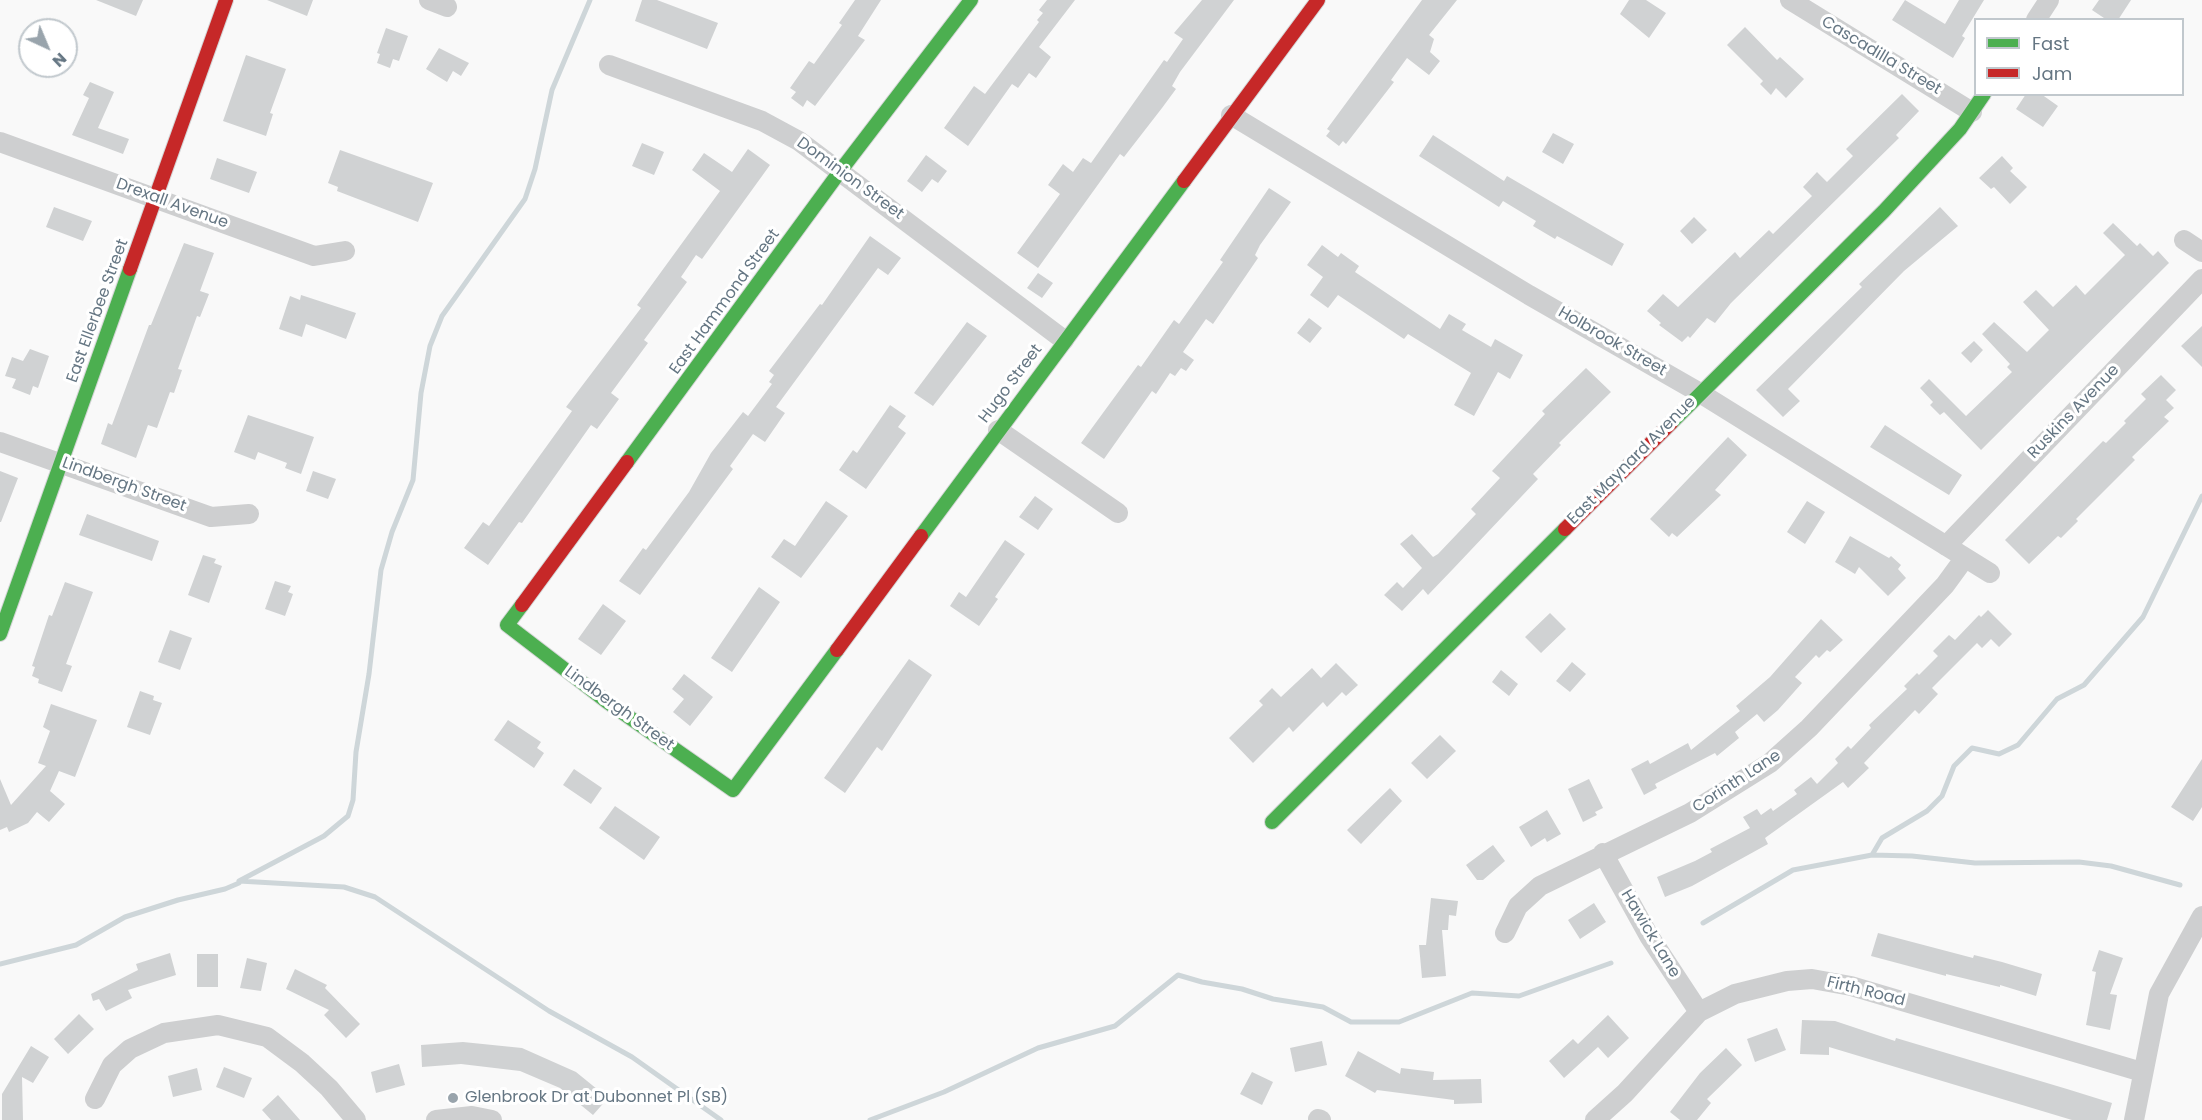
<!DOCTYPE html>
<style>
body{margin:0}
#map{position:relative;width:2202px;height:1120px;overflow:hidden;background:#f9f9f9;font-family:Poppins,sans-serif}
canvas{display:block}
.legend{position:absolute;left:1974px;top:18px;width:210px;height:78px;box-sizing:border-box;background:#fff;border:2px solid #c1c8cd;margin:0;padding:8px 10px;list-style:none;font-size:18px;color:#657683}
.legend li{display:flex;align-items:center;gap:12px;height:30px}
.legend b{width:30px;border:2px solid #c1c8cd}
.north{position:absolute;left:18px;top:18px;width:60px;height:60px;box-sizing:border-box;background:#fff;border:2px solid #c1c8cd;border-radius:50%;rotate:136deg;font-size:16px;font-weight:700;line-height:24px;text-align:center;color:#657683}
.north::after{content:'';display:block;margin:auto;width:21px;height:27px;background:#99a4ac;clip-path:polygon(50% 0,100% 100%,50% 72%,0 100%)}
</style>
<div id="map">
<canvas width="2202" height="1120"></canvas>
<ul class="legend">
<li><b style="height:8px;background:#4caf50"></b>Fast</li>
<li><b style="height:8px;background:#c62828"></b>Jam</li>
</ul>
<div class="north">N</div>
</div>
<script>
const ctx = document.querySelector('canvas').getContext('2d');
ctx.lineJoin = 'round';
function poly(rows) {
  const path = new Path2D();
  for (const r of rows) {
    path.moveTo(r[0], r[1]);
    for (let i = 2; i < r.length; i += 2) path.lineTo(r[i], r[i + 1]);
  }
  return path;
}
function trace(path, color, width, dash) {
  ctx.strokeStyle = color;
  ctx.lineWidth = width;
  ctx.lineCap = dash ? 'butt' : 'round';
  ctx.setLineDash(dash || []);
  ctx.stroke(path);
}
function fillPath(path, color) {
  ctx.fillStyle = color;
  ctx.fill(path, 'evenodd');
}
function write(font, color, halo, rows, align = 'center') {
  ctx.font = font + ' Poppins,sans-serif';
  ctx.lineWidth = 6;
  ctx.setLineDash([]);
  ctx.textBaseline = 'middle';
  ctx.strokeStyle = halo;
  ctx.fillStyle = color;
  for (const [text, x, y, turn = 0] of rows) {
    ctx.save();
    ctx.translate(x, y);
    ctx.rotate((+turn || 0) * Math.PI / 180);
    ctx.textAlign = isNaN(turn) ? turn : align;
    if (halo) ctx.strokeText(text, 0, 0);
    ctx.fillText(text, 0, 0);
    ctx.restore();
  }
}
trace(poly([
 [1872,855,1882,838,1927,811,1942,796,1954,766,1972,748,1999,754,2018,745,2057,699,2084,685,2143,617,2202,496],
 [239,881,324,836,348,816,353,800,356,752,369,674,381,570,392,532,413,480,421,393,430,346,442,316,525,199,535,169,552,90,590,0],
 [1703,923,1793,870,1872,855,1912,856,1975,863,2079,862,2111,866,2180,885],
 [0,964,76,945,125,917,178,900,225,889,239,883,239,881,344,887,375,897,549,1011,632,1057,721,1120],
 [870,1120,944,1092,1038,1048,1115,1026,1178,975,1202,982,1242,989,1273,999,1323,1007,1351,1022,1399,1022,1472,993,1519,996,1611,963]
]), '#ced6d9', 5);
fillPath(poly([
 [96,0,143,0,136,16],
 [267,0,313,0,307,16],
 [642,0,657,0,718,23,707,49,635,21],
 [855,0,881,0,858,36,865,40,815,106,807,100,803,107,791,98,796,92,790,88,809,61,814,64,842,25,839,23],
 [1047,0,1075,0,1039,47,1051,57,1036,78,1029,73,1018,88,1012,84,968,146,944,128,974,86,985,94,1039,22,1037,20,1043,13,1039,10],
 [1202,0,1234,0,1180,72,1172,86,1176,89,1162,108,1124,157,1120,154,1038,268,1017,253,1060,194,1048,185,1063,164,1073,172,1083,158,1091,163,1164,60,1167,62,1183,39,1174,33],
 [1422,0,1457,0,1429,35,1434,39,1430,52,1440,61,1429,75,1407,58,1391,80,1394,82,1346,144,1343,141,1339,146,1326,136,1330,131,1327,129],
 [1629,0,1646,0,1666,13,1649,38,1620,14],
 [1905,0,1945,24,1959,0,1984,0,1962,36,1965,38,1953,58,1892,20],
 [2099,0,2131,0,2118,20,2107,20,2092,10],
 [1745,27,1777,60,1780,57,1804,79,1786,98,1776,88,1771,95,1760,84,1763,81,1727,45],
 [386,28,408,36,399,61,393,59,390,68,377,63,380,54,377,53],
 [439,48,469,63,461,76,453,71,447,82,426,69],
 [246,55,286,69,270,113,273,114,266,136,223,121],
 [90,82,114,92,98,128,129,139,123,154,72,135,89,98,83,95],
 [1902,94,1919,111,1896,135,1899,138,1731,303,1715,323,1707,318,1690,338,1688,336,1682,342,1659,325,1661,323,1647,311,1663,294,1678,307,1735,252,1740,258,1769,230,1773,234,1812,196,1803,187,1817,172,1827,182,1853,156,1846,149],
 [2026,94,2041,94,2058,106,2043,127,2016,109],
 [1553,133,1574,144,1563,164,1542,152],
 [1433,135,1504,181,1507,176,1624,244,1612,266,1557,236,1555,239,1533,226,1536,221,1503,201,1499,207,1419,156],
 [642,143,664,152,654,175,632,166],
 [748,149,770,165,702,259,696,255,681,277,687,282,644,340,648,343,611,393,619,399,597,429,591,425,522,523,519,522,488,565,464,548,483,522,489,526,572,411,566,407,641,308,637,305,720,191,692,170,704,153,732,172],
 [340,150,433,183,418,222,337,191,338,187,328,183],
 [926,155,947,171,938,183,932,179,922,192,907,181],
 [2002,156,2013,168,2010,171,2027,187,2010,204,1994,187,1991,189,1979,178],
 [217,158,257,172,249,193,210,179],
 [1269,188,1291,202,1260,245,1255,255,1258,258,1213,324,1206,319,1183,352,1194,360,1186,371,1181,368,1175,376,1170,373,1156,394,1152,391,1104,459,1081,443,1138,365,1141,367,1174,320,1179,324,1223,262,1220,260],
 [54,207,92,221,83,241,46,227],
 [1940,207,1958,226,1904,271,1788,389,1800,401,1783,417,1756,390,1862,287,1859,284],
 [1694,217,1707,230,1692,244,1680,231],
 [2113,223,2137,246,2140,243,2153,256,2158,251,2169,263,1981,450,1944,412,1940,415,1930,405,1933,402,1920,388,1929,379,1966,416,2012,372,2007,367,2010,364,1982,334,1994,322,2027,352,2049,330,2023,302,2036,290,2053,307,2076,285,2085,295,2125,255,2103,233],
 [870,236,901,258,888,275,878,268,776,407,785,413,765,442,753,434,730,466,733,469,640,595,619,581,643,548,646,550,689,492,711,453,743,412,748,416,772,384,769,382,774,375,769,371,820,304,822,305],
 [184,243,214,253,200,291,209,294,200,317,197,316,178,369,182,370,174,393,170,392,157,428,148,425,136,458,101,444,108,423,112,425,149,325,151,325],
 [1322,245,1338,257,1341,253,1359,266,1355,272,1440,329,1449,314,1466,324,1462,330,1491,347,1495,339,1523,355,1510,379,1498,372,1474,416,1454,405,1471,373,1408,334,1404,339,1338,295,1328,308,1310,295,1323,277,1307,265],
 [1038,273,1053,283,1042,298,1027,288],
 [301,295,356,313,346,339,306,324,302,337,279,329,290,296,300,300],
 [1309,318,1322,328,1310,343,1297,333],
 [967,322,987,336,933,406,914,393],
 [2202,326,2202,367,2181,346],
 [1974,341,1983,350,1971,363,1961,353],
 [30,349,49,356,38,388,33,386,30,395,12,388,16,379,5,376,12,357,23,361],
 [1586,368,1611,392,1559,443,1561,445,1533,474,1538,479,1453,569,1428,595,1423,589,1402,611,1384,595,1397,582,1403,588,1422,568,1400,544,1412,534,1433,557,1438,554,1476,514,1471,509,1500,478,1492,471,1545,414,1542,411],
 [2161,375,2176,390,2166,400,2174,408,2164,417,2169,421,2132,457,2135,460,2076,519,2078,521,2061,538,2058,536,2029,564,2005,540,2103,441,2106,443,2126,423,2124,421,2146,399,2141,394],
 [890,405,906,416,898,427,906,433,866,489,839,470,853,450,857,453],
 [248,415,314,437,301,474,285,468,287,463,258,452,255,460,234,452],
 [1885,425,1962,475,1949,495,1870,447],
 [1728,437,1747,455,1715,490,1721,495,1677,537,1672,533,1669,537,1650,519],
 [0,471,18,478,1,522,0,522],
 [313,471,336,479,328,499,306,491],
 [1035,496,1053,509,1038,530,1019,517],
 [826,501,848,516,801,578,771,557,784,539,795,546],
 [1807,501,1825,512,1805,544,1787,532],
 [87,514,159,541,152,561,79,535],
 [1850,536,1889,558,1891,556,1901,565,1898,569,1906,578,1888,596,1859,567,1855,574,1835,562],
 [1005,540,1025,554,995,597,998,599,979,626,950,606,959,592,966,597],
 [203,555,216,559,214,563,222,566,209,603,188,595],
 [275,581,291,586,288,592,293,594,285,616,265,609],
 [65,582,93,592,66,664,72,666,62,692,38,683,39,679,32,676,35,667,32,666,49,615,52,616],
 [759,587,780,602,732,672,711,658],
 [603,604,626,621,601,655,578,639],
 [1988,610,2012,634,1999,647,1991,639,1982,648,1977,643,1932,688,1938,694,1919,714,1915,710,1864,763,1869,768,1848,788,1843,782,1765,838,1768,844,1692,886,1665,897,1657,877,1695,861,1712,852,1710,849,1750,828,1743,817,1757,809,1761,815,1771,808,1773,811,1797,794,1794,790,1811,777,1817,784,1838,763,1835,759,1848,746,1851,749,1871,728,1869,725,1907,689,1904,686,1917,673,1919,675,1938,656,1933,651,1949,635,1955,640,1979,615,1981,617],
 [1550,613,1566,629,1541,653,1525,637],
 [1821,619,1843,640,1830,652,1827,650,1819,658,1816,655,1795,677,1802,683,1778,710,1764,722,1757,714,1735,732,1739,738,1717,756,1715,753,1655,784,1657,788,1644,795,1631,769,1648,760,1650,764,1688,743,1691,750,1740,711,1736,706,1770,677],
 [170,630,192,638,180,670,158,662],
 [909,659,932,675,882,751,877,747,845,793,824,778],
 [1572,662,1586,674,1570,692,1556,681],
 [1336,663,1358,685,1346,696,1342,692,1327,707,1323,702,1293,732,1289,727,1253,763,1229,738,1263,705,1259,701,1272,688,1281,697,1312,668,1321,678],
 [1501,670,1518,684,1509,696,1492,682],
 [684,674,713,697,690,726,673,712,684,699,672,689],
 [140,691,154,696,153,700,162,703,150,735,127,727],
 [51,704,97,720,75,777,59,771,50,791,65,804,49,822,37,812,28,823,9,832,7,827,0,830,0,779,11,805,46,766,38,763,50,731,43,727],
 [508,720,541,742,537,748,544,753,534,768,494,740],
 [1440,735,1456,751,1427,779,1411,763],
 [2202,759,2202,807,2193,821,2171,807],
 [574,769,602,788,591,804,563,785],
 [1589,779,1603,808,1595,812,1597,815,1583,822,1568,789],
 [1390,788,1402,801,1361,844,1347,830],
 [615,806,660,837,644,860,599,828],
 [1547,810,1561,834,1547,842,1545,838,1531,847,1519,827],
 [1493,845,1505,861,1483,880,1477,880,1466,865],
 [1431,898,1458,901,1456,916,1449,915,1448,930,1442,930,1446,976,1422,978,1419,945,1426,945],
 [1594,903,1606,922,1580,939,1568,920],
 [1878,933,1973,958,1974,955,2002,962,2042,974,2036,996,2000,985,2000,987,1946,974,1946,976,1871,956],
 [2099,950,2123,958,2110,994,2117,995,2110,1030,2086,1025,2096,972,2092,971],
 [170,953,176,975,128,990,132,998,106,1011,99,999,93,1001,91,994,138,970,136,964],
 [197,954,218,954,218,987,197,987],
 [247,958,267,963,261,991,240,988],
 [295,969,327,985,325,988,360,1024,346,1038,324,1015,329,1010,286,989],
 [79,1014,94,1029,68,1054,54,1039],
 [1608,1015,1629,1038,1608,1058,1598,1047,1564,1078,1549,1061,1573,1039,1578,1044],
 [1802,1020,1835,1021,1895,1041,1896,1038,2067,1089,2112,1103,2107,1120,2072,1120,1829,1047,1829,1055,1800,1054],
 [1777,1028,1786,1050,1755,1062,1747,1039],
 [1322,1041,1327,1065,1295,1072,1290,1048],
 [463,1042,522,1048,576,1072,608,1098,593,1115,560,1088,520,1071,461,1064,422,1067,421,1045],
 [31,1046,49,1057,33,1083,22,1077,23,1120,2,1120,2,1094],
 [1726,1048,1742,1065,1707,1099,1711,1103,1697,1120,1680,1120,1670,1112,1700,1073],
 [1358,1051,1400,1074,1401,1068,1434,1072,1433,1080,1481,1079,1482,1103,1454,1104,1454,1100,1377,1090,1375,1093,1345,1076],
 [399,1064,405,1085,376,1093,371,1072],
 [224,1067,252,1078,244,1098,216,1087],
 [197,1068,202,1090,173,1097,168,1076],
 [1252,1072,1273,1082,1262,1105,1240,1094],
 [278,1095,300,1120,271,1120,262,1110]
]), '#d0d2d3');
const fast = poly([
 [1671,423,1884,211,1960,129,1984,94],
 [627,462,841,170,971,0],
 [921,536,1184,181],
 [522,605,507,625,606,701,733,790,837,650],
 [0,634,130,269],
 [1272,822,1565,529]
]);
const jam = poly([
 [1184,181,1318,0],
 [130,269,226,0],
 [1565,529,1671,423],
 [522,605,627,462],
 [837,650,921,536]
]);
trace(fast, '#d5d6d7', 16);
trace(jam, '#d5d6d7', 16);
trace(poly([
 [429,0,447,7],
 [1790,0,1972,112],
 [2036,20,2049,0],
 [609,65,762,121,799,141,1064,340],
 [1231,115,1529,295,1700,393,1990,573],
 [0,142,314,256,345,251],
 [2184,240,2202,252],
 [998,430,1118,513],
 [0,442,211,517,249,514],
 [1946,546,2202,279],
 [1603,853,1649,936,1699,1012],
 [1505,933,1518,906,1540,886,1690,813,1770,763,1809,728,1945,585,1964,559],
 [95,1099,112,1065,130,1049,164,1033,218,1025,267,1037,302,1063,329,1088,356,1120],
 [1318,1119,1321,1120],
 [436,1120,472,1116,492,1120],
 [1595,1120,1625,1093,1699,1012,1735,994,1787,981,1812,979,1851,986,2142,1072],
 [2134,1120,2159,994,2202,916]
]), '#cecfd0', 20);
trace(fast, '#4caf50', 14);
trace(jam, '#c62828', 14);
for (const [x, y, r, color] of [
 [453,1098,6,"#99a4ac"]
]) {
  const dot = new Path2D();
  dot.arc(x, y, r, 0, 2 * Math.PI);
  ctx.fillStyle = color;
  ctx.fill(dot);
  trace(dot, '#fff', 2);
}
write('16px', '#657683', '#fff', [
 ["Cascadilla Street",1881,56,31],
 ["Dominion Street",850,179,36],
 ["Drexall Avenue",172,204,20],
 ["East Hammond Street",725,302,-54],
 ["East Ellerbee Street",98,311,-70],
 ["Holbrook Street",1612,342,30],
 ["Hugo Street",1011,384,-53],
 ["Ruskins Avenue",2074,412,-46],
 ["East Maynard Avenue",1632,461,-45],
 ["Lindbergh Street",124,485,20],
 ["Lindbergh Street",619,709,36],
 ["Corinth Lane",1737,782,-33],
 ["Hawick Lane",1650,934,59],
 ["Firth Road",1866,992,14]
]);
write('16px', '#657683', '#fff', [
 ["Glenbrook Dr at Dubonnet Pl (SB)",465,1098]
], 'left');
</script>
